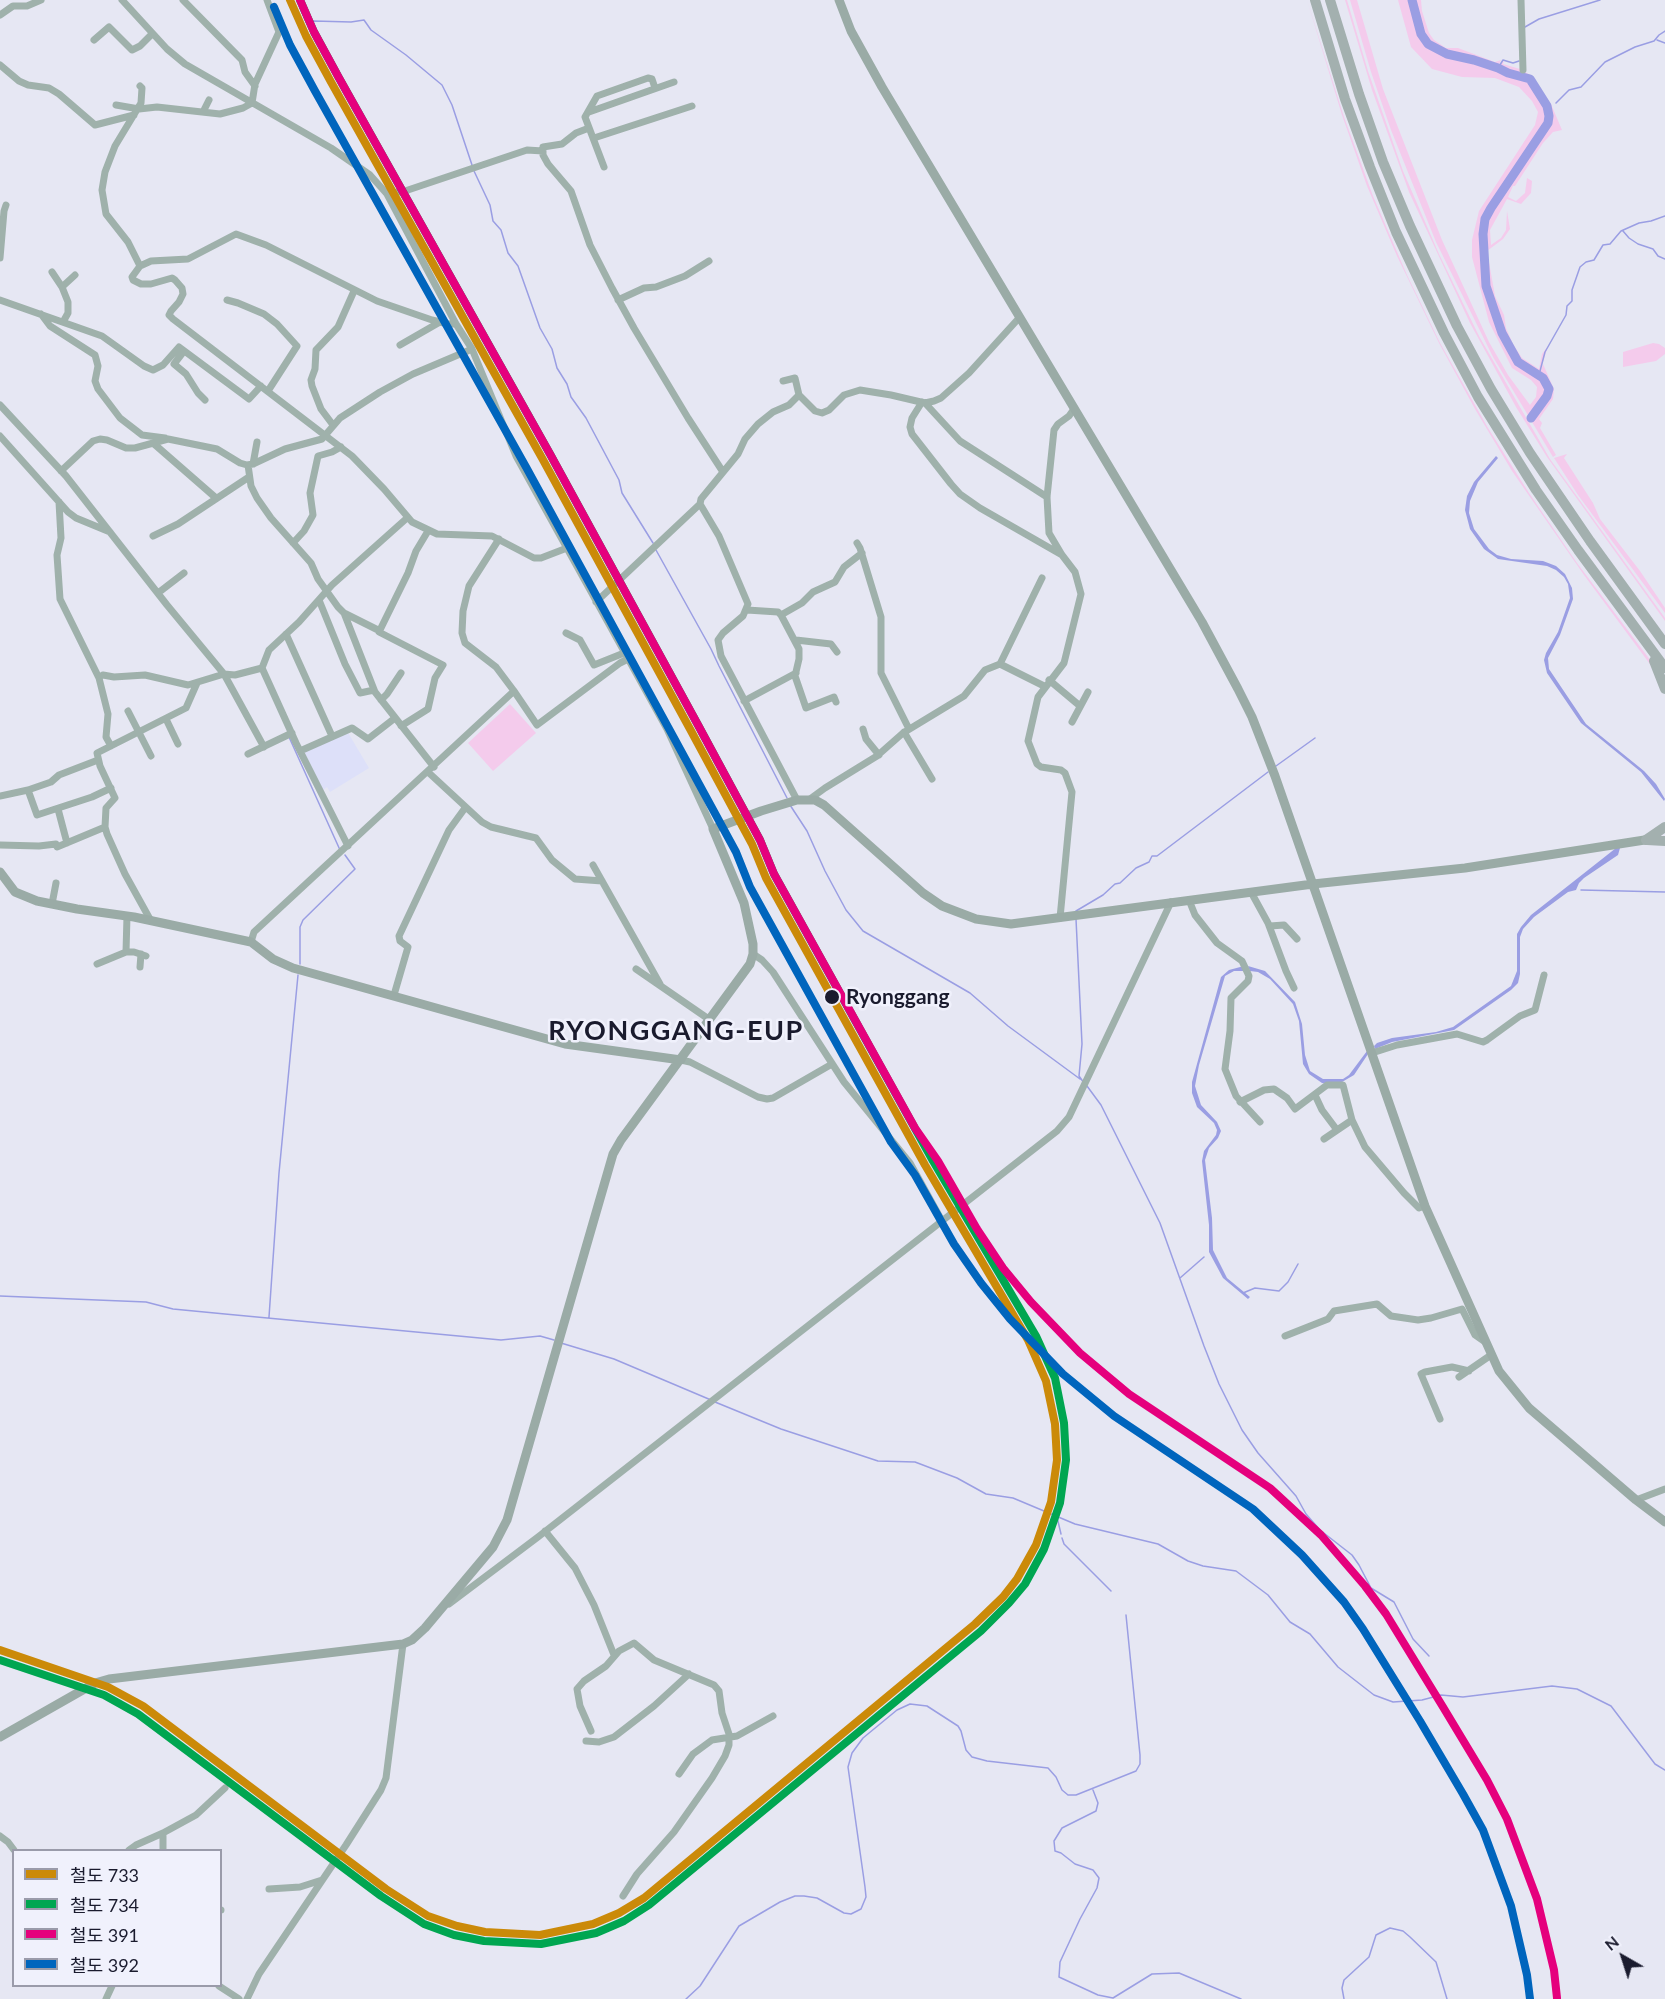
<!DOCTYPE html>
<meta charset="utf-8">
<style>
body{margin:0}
#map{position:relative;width:1665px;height:1999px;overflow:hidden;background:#e6e7f3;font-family:Lato,"Noto Sans KR",sans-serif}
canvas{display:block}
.legend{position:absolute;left:12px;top:1849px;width:210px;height:138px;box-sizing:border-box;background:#f0f1fc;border:2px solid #9a9baa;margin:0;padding:8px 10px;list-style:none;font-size:18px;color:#1a1b2e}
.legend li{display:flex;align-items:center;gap:12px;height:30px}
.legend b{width:30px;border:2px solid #9a9baa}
.north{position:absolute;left:1593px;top:1927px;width:60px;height:60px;-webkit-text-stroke:4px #f0f1fc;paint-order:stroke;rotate:321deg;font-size:16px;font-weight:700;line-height:24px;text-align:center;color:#1a1b2e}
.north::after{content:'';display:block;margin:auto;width:21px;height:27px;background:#1a1b2e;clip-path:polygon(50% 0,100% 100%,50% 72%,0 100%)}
</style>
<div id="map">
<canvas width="1665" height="1999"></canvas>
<ul class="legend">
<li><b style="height:8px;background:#cb8a09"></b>철도 733</li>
<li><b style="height:8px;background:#00a651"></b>철도 734</li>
<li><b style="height:8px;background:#e5007d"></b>철도 391</li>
<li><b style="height:8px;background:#0065bd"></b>철도 392</li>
</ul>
<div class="north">N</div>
</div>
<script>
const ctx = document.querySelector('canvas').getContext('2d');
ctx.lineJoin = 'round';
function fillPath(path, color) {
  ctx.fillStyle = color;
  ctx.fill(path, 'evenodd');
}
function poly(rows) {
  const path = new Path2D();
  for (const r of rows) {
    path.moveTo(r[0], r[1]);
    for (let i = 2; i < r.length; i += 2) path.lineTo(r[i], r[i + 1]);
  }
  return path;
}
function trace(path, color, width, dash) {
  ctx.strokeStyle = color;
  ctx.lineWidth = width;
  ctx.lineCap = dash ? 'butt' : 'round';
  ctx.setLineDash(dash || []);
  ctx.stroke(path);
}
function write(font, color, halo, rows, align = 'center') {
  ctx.font = font + ' Lato,sans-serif';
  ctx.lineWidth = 5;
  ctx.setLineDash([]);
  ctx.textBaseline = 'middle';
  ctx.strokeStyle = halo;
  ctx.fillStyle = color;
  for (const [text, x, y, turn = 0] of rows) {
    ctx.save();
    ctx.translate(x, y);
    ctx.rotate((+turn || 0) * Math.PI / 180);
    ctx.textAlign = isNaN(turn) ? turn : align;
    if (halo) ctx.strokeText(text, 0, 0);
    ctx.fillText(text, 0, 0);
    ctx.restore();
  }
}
fillPath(poly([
 [347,731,369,768,330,792,327,787,323,790,304,751]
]), '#dde0f9');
fillPath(poly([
 [1307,0,1344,117,1373,196,1407,275,1440,343,1488,428,1529,493,1577,563,1654,665,1658,675,1584,575,1512,471,1475,409,1439,343,1397,256,1367,186,1342,115],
 [1345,0,1347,0,1368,71,1403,171,1439,254,1479,336,1550,459,1665,618,1665,621,1547,457,1516,407,1470,323,1409,192,1372,90],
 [1350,0,1357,0,1383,89,1442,240,1489,342,1508,375,1530,405,1536,397,1537,387,1531,380,1512,368,1489,322,1472,257,1472,240,1479,211,1535,125,1538,112,1532,101,1519,87,1495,78,1462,77,1432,69,1411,47,1398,0,1411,0,1420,34,1428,45,1447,55,1474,61,1508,74,1529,80,1546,106,1548,119,1490,207,1483,223,1482,239,1486,286,1501,333,1517,363,1543,379,1548,389,1546,395,1531,418,1550,392,1546,380,1540,374,1543,364,1554,389,1553,399,1539,419,1542,423,1540,428,1556,455,1553,457,1493,357,1436,242,1391,130,1371,72],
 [1413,0,1421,0,1422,11,1429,33,1434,40,1446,48,1458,48,1495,62,1501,60,1498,67,1447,54,1430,44,1422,31],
 [1504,61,1503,64,1520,69,1532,76,1551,104,1562,130,1553,132,1543,143,1515,186,1513,186,1508,197,1516,201,1525,193,1527,178,1532,181,1531,193,1521,204,1507,199,1490,230,1491,245,1501,238,1506,230,1507,211,1510,229,1503,239,1487,251,1495,296,1504,315,1506,328,1513,344,1522,358,1539,369,1542,354,1548,346,1539,374,1518,360,1511,348,1491,298,1485,271,1484,230,1489,214,1547,125,1550,117,1548,106,1550,105,1547,105,1530,79,1509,73,1499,67,1501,63],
 [1653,343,1659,344,1665,348,1665,354,1656,361,1623,367,1623,352],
 [1567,454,1564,458,1593,503,1600,519,1640,571,1665,608,1665,613,1578,495,1554,458],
 [510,704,536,733,493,771,468,743]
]), '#f4cbec');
fillPath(poly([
 [1496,456,1498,458,1478,482,1470,501,1469,513,1474,529,1489,549,1497,555,1511,559,1543,561,1556,566,1565,574,1572,588,1573,599,1560,635,1548,658,1549,669,1586,724,1644,771,1656,784,1665,799,1664,801,1641,772,1581,723,1547,673,1544,660,1546,653,1558,632,1570,598,1568,584,1564,577,1556,570,1547,566,1498,559,1484,549,1470,529,1465,510,1467,496,1474,482],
 [1616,848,1620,848,1618,855,1584,878,1579,883,1576,890,1568,892,1534,917,1523,929,1520,937,1520,974,1518,983,1511,990,1454,1030,1392,1042,1375,1049,1374,1046,1377,1043,1392,1038,1436,1032,1453,1027,1511,986,1517,971,1517,934,1521,927,1531,915],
 [1244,966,1246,971,1234,971,1225,976,1199,1065,1195,1086,1201,1105,1217,1122,1221,1131,1218,1138,1209,1148,1205,1160,1212,1218,1213,1250,1227,1278,1250,1297,1248,1299,1223,1278,1209,1252,1209,1225,1202,1161,1204,1151,1216,1135,1217,1130,1214,1123,1197,1107,1192,1093,1192,1082,1221,977,1229,970],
 [1248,966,1265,971,1295,1002,1302,1024,1305,1055,1310,1071,1323,1079,1343,1079,1349,1075,1367,1051,1368,1054,1354,1075,1342,1082,1330,1084,1322,1083,1309,1074,1303,1064,1299,1021,1293,1004,1270,979,1258,972,1250,971]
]), '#9a9ee3');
trace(poly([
 [300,8,307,24,314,21,351,22,364,20,371,30,406,55,442,85,452,105,472,165],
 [1525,27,1539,19,1600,0],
 [1657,40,1665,43],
 [1498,68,1503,60,1513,63,1519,61],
 [1556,103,1569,90,1581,87,1605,62,1635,47,1654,41,1659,35,1665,31],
 [1547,106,1549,105],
 [474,171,490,205,493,221,501,230,508,253,518,266,540,328,552,349,557,368,567,384,571,397,586,418,619,480,622,493,653,543],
 [1623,231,1629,238,1638,244,1653,249,1658,256,1665,259],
 [1539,375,1545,352,1566,315,1567,306,1572,301,1572,290,1580,267,1586,262,1594,260,1603,245,1610,244,1621,231,1639,223,1651,221,1665,216],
 [656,550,711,649,719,666,787,798],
 [289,737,340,850],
 [1276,766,1315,738],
 [790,805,807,831,825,871,846,910,863,931,970,993,1008,1026,1080,1079],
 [1581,890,1665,892],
 [1076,911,1103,895,1115,884,1120,883,1136,868,1149,862,1152,856,1157,856,1268,772],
 [1076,919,1082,1044,1079,1076,1084,1083],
 [300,964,300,927,303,920,355,869,345,855],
 [1087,1086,1101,1105,1160,1223,1204,1346,1219,1384,1242,1430,1258,1453,1296,1496,1306,1514,1320,1530,1352,1555,1359,1565,1371,1588,1394,1602,1413,1639,1429,1656],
 [1180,1278,1204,1257],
 [1243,1293,1255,1288,1279,1291,1288,1282,1298,1264],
 [0,1296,146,1302,173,1309,225,1314,501,1340,540,1336,554,1340],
 [269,1317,279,1173,298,975],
 [561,1343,614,1359,711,1400],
 [715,1402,781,1429,878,1461,915,1462,957,1478,986,1494,1013,1498,1075,1524,1158,1544,1188,1561,1203,1566,1236,1571,1268,1595,1290,1622,1310,1634,1338,1667,1374,1695,1393,1702,1422,1700,1441,1695,1463,1697,1552,1686,1577,1689,1611,1706,1655,1764,1665,1770],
 [1057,1517,1061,1534],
 [1062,1538,1064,1544,1111,1591],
 [1093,1790,1098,1803,1096,1811,1062,1828,1054,1841,1055,1851,1061,1853,1075,1864,1093,1870,1099,1878,1097,1888,1080,1919,1060,1962,1059,1977,1098,1995,1113,1998,1152,1974,1179,1973,1241,1999],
 [686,1999,700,1986,739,1926,780,1902,795,1896,804,1896,817,1898,844,1913,851,1914,861,1909,866,1897,865,1887,848,1767,852,1753,863,1738,897,1710,910,1704,927,1706,958,1726,961,1731,966,1750,972,1757,987,1761,1048,1768,1056,1777,1062,1790,1068,1795,1076,1795,1136,1771,1140,1764,1140,1755,1126,1615],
 [1344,1999,1342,1988,1344,1980,1369,1957,1376,1935,1390,1928,1403,1931,1410,1937,1436,1962,1447,1999]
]), '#9a9ee3', 1.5);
trace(poly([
 [1412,0,1421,34,1428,44,1447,54,1474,60,1498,68,1508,73,1530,79,1547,106,1549,116,1548,123,1491,208,1485,219,1483,234,1486,286,1502,333,1518,362,1543,378,1549,389,1547,396,1531,418]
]), '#9a9ee3', 9);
trace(poly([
 [122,0,167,49,185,64,331,148,370,175,387,194,456,324,472,349,516,456,667,729,713,829],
 [183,0,242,60,245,72,255,86],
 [1521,0,1523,70],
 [0,15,13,6,27,6,41,0],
 [94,40,109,27,132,50,140,46,152,34],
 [0,65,19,81,28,85,49,88,59,94,95,125,134,115],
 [116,105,139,109,157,107,220,114,243,108,252,103,255,84,279,32,267,0],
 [203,112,209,100],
 [589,112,674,82],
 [589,128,576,133,562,144,543,147,543,155,548,164,571,191,590,245,612,288,634,328,688,418,723,472],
 [594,138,692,106],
 [604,167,585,117,597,96,648,78,652,79,655,88],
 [387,194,405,191,527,150,543,151],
 [0,258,4,211,6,205],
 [140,266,128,242,106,214,102,190,105,172,115,146,141,103,142,88,140,86],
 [52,272,62,287,68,302,68,313,63,322],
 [62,287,75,275],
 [0,300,102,336,144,366,153,370,163,365,179,347,249,399,261,386],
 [227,300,238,303,264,314,277,324,297,346,268,391],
 [618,300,644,288,656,287,685,276,709,261],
 [41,314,50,326,95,355,98,366,95,381,98,389,120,418,142,435,165,438],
 [456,324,448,324,432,320,377,301,266,245,236,234,188,259,151,261,140,266,132,277,133,280,141,284,151,284,172,278,175,280,182,288,183,294,179,302,171,311,169,315,173,319,352,456,384,489,412,522,437,534,492,536,534,558,541,558,567,548],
 [400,345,440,322],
 [184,351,174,364,186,374,198,393,205,400],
 [783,381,795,378,799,395,789,405,773,412,758,424,745,439,738,454,701,499,700,504,719,536,748,604,743,616,723,633,718,640,721,656,797,800],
 [799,395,815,411,822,413,829,410,844,395,860,390,891,395,925,403,934,401,941,398,969,373,1019,318],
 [922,402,912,418,910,427,912,434,951,484,960,494,980,508,1062,555],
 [925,403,960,441,1047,497],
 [0,405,66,476,167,605,224,674,264,747],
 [333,425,321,409,312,386,311,380,315,369,316,350,338,327,354,291],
 [0,436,68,512,76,518,110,532],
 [153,443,216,498],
 [253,464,257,442],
 [248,465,251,486,257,498,271,518,311,563,318,579,338,607,344,613,380,631],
 [61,471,93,441,100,439,107,440,126,448,135,448,168,439,173,440,217,449,240,463,247,465,253,464,285,449,322,439,340,418,380,392,413,374,472,349],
 [59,502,61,538,57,555,60,599,99,678,108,714,106,737,111,746],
 [153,536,178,524,249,477],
 [499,539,469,586,463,611,462,633,465,643,496,667,514,691],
 [293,543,304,531,313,515,310,493,318,456,332,452,341,447],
 [857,543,860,548,881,617,881,673,909,729],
 [158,593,184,573],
 [319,600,345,664,360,693,374,690],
 [596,602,700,504],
 [747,610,778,612,781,615,799,649,799,659,795,676,806,708,834,697,836,702],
 [344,613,375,692,434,767],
 [781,615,802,603,813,592,835,582,844,567,862,553],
 [566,633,580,640,594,665,624,653],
 [286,634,332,736],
 [796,640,831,644,837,652],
 [1000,664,1042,578],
 [103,675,114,677,145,675,188,685,224,674,235,675,262,668],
 [1049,680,1080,706],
 [381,700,387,694,401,673],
 [744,701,796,673],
 [128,711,151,756],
 [166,719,178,744],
 [1072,722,1088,692],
 [401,726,428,709,435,678,443,665,379,632,408,573,416,551,428,531],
 [863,729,866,739,879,755],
 [904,732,932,779],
 [300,751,352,728,368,739,395,718],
 [248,754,292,733],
 [428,772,482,822,491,827,536,838,552,860,575,879,602,881],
 [28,790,37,815,92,797,111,788],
 [0,796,28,790,51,782,59,775,98,760],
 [810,799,825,788,877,756,903,733,964,696,985,670,1000,664,1044,686],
 [58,809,67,843],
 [0,845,39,846,56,844,57,847,105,827],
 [348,846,296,743,262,668,269,650,299,622,332,585,407,518],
 [593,865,660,984],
 [1251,892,1268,923,1286,971,1294,988],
 [1189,900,1195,915,1217,943,1242,961,1249,976,1248,981,1231,998,1230,1031,1225,1069,1236,1096,1260,1122],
 [52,904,56,883],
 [1060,918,1072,792,1065,773,1061,770,1041,767,1037,764,1028,741,1038,697,1064,663,1081,594,1075,572,1062,555,1049,533,1047,497,1054,430,1058,424,1069,416,1074,409],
 [151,921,125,874,107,834,105,827,106,808,115,798,100,766,97,753,186,708,197,683],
 [1270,926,1284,925,1297,939],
 [251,942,254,932,514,691,537,725,620,663,628,659],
 [126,952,127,916],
 [753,954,762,960,773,972,844,1082,910,1163,942,1221],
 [97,964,126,952,134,952,146,956],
 [140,967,141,954],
 [636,969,710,1020],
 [394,995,408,947,400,941,399,936,449,830,465,808],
 [1372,1053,1397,1045,1457,1034,1483,1042,1487,1040,1520,1016,1535,1010,1544,975],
 [681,1060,690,1062,758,1097,767,1099,773,1098,832,1064],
 [1315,1095,1322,1110,1337,1130],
 [1240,1102,1264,1090,1274,1089,1287,1098,1295,1109,1327,1085,1343,1085,1352,1120,1365,1147,1404,1193,1419,1208,1425,1206],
 [1324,1139,1352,1120],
 [1285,1336,1328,1319,1334,1311,1377,1304,1391,1316,1418,1320,1431,1318,1462,1309,1475,1335,1485,1342],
 [1459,1377,1491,1355],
 [1440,1419,1421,1374,1425,1372,1452,1367,1469,1371],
 [1636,1500,1665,1489],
 [545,1531,575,1568,594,1605,614,1655],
 [449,1604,538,1537,1057,1131,1069,1117,1171,902],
 [591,1731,580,1706,577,1689,584,1681,606,1666,619,1651,634,1643,654,1660,714,1685,719,1691,722,1713,729,1734,729,1745,725,1756,712,1778,674,1832,637,1874,623,1896],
 [586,1741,599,1742,614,1737,654,1706,689,1674],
 [679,1774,693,1754,712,1740,737,1736,773,1716],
 [0,1836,8,1842,14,1850],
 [129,1850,136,1845,163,1833,196,1815,225,1788],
 [163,1850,163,1833],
 [269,1889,300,1887,322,1880],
 [220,1910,221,1910],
 [219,1986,239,1999],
 [106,1999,112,1986],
 [247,1999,259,1974,346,1845,381,1790,386,1778,403,1644]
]), '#9fb1ab', 7);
trace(poly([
 [839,0,851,31,882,87,1202,622,1238,689,1252,717,1275,776,1425,1206,1499,1371,1529,1408,1636,1500,1665,1522],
 [0,872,15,892,37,901,77,909,134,917,251,942,273,959,293,968,565,1044,681,1060],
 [0,1737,95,1683,109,1679,403,1644,412,1640,425,1628,493,1547,507,1520,613,1154,621,1140,750,964,753,954,753,944,744,903,713,829,761,811,797,800,815,800,824,805,923,893,942,906,976,919,1011,924,1313,884,1465,868,1651,839]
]), '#9aaba6', 9);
trace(poly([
 [1315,0,1345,99,1370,167,1396,232,1444,333,1478,397,1536,490,1578,550,1665,668],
 [1330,0,1359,94,1383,162,1410,226,1457,326,1491,389,1530,453,1590,541,1665,644],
 [1654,661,1665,689],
 [1646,840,1665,827],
 [1647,840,1665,841]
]), '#a3b0af', 10);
trace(poly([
 [0,1650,108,1687,143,1706,386,1889,428,1916,457,1926,485,1932,540,1935,593,1924,619,1913,644,1898,975,1624,1003,1597,1017,1579,1036,1545,1051,1502,1057,1460,1055,1424,1046,1381,1028,1340,925,1165,766,878,752,844,690,729,542,458,331,82,306,36,290,0]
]), '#cb8a09', 8);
trace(poly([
 [0,1660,104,1695,138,1714,381,1896,424,1924,454,1935,484,1941,541,1944,596,1933,624,1921,649,1905,981,1631,1009,1603,1025,1584,1044,1549,1060,1503,1066,1460,1064,1423,1055,1378,1036,1336,933,1161,774,874,760,840,698,725,550,454,339,78,314,32,300,0]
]), '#00a651', 8);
trace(poly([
 [300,0,314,32,339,78,550,454,698,725,760,840,774,874,915,1128,938,1161,977,1229,1003,1268,1031,1302,1080,1353,1129,1394,1270,1488,1321,1535,1365,1586,1386,1614,1443,1707,1487,1780,1507,1819,1537,1899,1554,1970,1557,1998]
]), '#e5007d', 8);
trace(poly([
 [274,7,290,45,315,91,526,467,674,738,736,852,750,887,891,1142,915,1175,954,1244,981,1283,1010,1319,1063,1374,1114,1416,1253,1509,1302,1555,1344,1602,1363,1629,1420,1721,1463,1794,1483,1830,1511,1906,1527,1975,1530,1999]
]), '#0065bd', 8);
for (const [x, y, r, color] of [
 [832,997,8,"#1a1b2e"]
]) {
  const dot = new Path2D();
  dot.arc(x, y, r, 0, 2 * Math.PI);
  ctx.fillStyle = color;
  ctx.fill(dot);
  trace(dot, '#f0f1fc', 2);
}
write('bold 21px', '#1a1b2e', '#f0f1fc', [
 ["Ryonggang",846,997]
], 'left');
ctx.letterSpacing = '1.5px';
write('bold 27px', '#1a1b2e', '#f0f1fc', [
 ["RYONGGANG-EUP",676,1031]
]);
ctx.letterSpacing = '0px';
</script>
